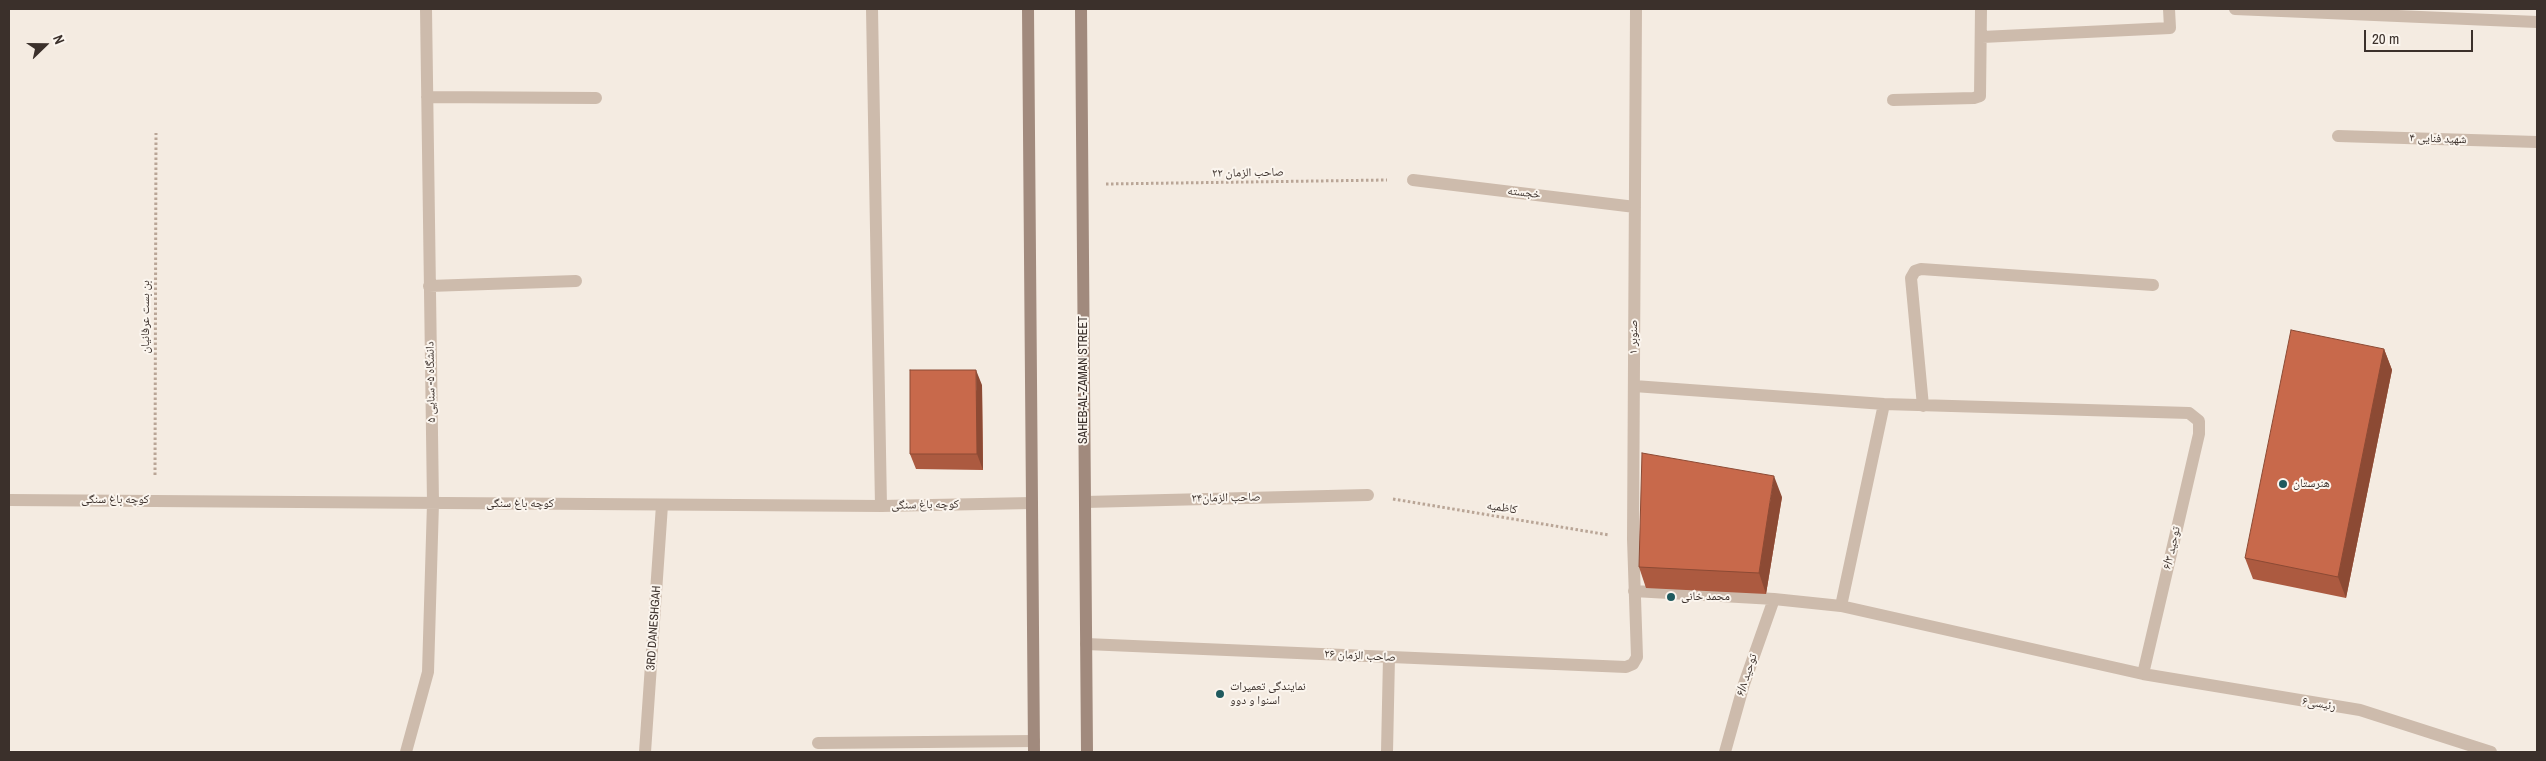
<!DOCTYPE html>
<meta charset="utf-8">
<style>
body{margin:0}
#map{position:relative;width:2546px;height:761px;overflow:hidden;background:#f4ebe1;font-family:"Archivo Narrow",sans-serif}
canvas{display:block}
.frame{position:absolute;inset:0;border:10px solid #3b302b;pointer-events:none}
.north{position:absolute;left:20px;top:20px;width:50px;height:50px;-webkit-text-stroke:4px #fbf5ee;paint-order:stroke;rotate:68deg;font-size:14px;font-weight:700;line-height:20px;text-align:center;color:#3b302b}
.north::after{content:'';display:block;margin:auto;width:18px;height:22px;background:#3b302b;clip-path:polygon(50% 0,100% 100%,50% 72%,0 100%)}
.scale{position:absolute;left:2364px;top:30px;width:109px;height:22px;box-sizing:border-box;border:2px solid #3b302b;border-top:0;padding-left:6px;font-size:15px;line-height:18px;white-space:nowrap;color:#3b302b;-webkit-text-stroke:4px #fbf5ee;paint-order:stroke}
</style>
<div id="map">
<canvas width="2546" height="761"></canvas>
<div class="frame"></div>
<div class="north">N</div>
<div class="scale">20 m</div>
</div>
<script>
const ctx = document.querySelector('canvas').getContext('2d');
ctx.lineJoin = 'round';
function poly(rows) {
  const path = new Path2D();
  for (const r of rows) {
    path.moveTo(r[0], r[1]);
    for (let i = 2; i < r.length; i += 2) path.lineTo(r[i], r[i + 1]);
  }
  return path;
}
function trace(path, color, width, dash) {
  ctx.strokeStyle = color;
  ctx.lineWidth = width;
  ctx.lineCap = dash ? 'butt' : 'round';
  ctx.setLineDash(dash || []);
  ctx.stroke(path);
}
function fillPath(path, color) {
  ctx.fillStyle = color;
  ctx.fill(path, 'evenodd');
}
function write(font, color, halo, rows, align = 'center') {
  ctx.font = font + ' "Archivo Narrow","Noto Naskh Arabic",sans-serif';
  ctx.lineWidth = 4;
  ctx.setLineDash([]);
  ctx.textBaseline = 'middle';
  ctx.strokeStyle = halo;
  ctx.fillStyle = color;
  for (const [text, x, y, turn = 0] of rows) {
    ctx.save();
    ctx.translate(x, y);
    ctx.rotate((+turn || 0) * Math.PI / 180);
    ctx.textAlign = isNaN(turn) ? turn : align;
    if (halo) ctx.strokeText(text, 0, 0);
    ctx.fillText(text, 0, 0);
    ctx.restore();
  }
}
trace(poly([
 [1106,184,1387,180],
 [155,475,156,133],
 [1393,499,1609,535]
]), '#b9a596', 3, [2.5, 2.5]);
trace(poly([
 [872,9,881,506],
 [645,752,662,505]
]), '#cdbbac', 12);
trace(poly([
 [2235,9,2537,22],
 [1982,37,2170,28,2169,9],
 [427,97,596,98],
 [1893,100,1974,98,1980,96,1981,9],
 [2338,136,2537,142],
 [1413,180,1635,207],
 [429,286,576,281],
 [1634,386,1884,404,2189,413,2199,421,2199,434,2143,674],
 [1923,406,1911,278,1915,271,1921,269,2153,285],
 [9,500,881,506,1032,503],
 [1085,502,1368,495],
 [1634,591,1774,599,1841,606,2143,674,2360,710,2491,752],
 [1841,606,1884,404],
 [1086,644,1626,667,1633,664,1637,657,1633,539,1636,9],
 [818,743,1034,741],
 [406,752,428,672,433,503,426,9],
 [1387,752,1389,657],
 [1725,752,1744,684,1774,599]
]), '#cdbbac', 12);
trace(poly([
 [1028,9,1034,752],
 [1081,9,1087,752]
]), '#a18a7d', 12);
fillPath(poly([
 [2384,349,2392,370,2346,598,2253,579,2245,558],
 [982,385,983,470,916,469,910,454],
 [1782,497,1766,594,1646,588,1639,567]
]), '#ac5a40');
fillPath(poly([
 [2384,349,2392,370,2346,598,2338,577],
 [976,370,982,385,983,470,977,454],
 [1774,476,1782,497,1766,594,1759,573]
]), '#8c4a34');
const building = poly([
 [2291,330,2384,349,2338,577,2245,558,2291,330],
 [910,370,976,370,977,454,910,454,910,370],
 [1642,453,1774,476,1759,573,1639,567,1642,453]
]);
fillPath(building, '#c8694b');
trace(building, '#8c4a34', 1);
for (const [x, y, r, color] of [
 [2283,484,5,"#1f5a5e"],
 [1671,597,5,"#1f5a5e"],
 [1220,694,5,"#1f5a5e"]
]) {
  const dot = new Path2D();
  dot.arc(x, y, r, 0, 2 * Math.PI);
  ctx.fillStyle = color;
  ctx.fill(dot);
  trace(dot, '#fbf5ee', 2);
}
write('12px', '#3b302b', '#fbf5ee', [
 ["شهید فنایی ۴",2438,139,2],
 ["صاحب الزمان ۲۲",1248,173,-1],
 ["خجسته",1524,193,7],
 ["بن بست عرفانیان",146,317,-90],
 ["صنوبر ۱",1634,337,-90],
 ["SAHEB-AL-ZAMAN STREET",1084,380,-90],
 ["دانشگاه ۵- سنایی ۵",431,382,-91],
 ["صاحب الزمان۲۴",1226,498,-1],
 ["کوچه باغ سنگی",115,500],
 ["کوچه باغ سنگی",520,504],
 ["کوچه باغ سنگی",925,505,-1],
 ["کاظمیه",1502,508,9],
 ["توحید ۶/۳",2172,548,-77],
 ["3RD DANESHGAH",654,628,-86],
 ["صاحب الزمان ۲۶",1360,656,3],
 ["توحید ۶/۸",1747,675,-72],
 ["رئیسی۶",2319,704,10]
]);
write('12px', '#3b302b', '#fbf5ee', [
 ["هنرستان",2293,484],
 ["محمد خانی",1681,597],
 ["نمایندگی تعمیرات",1230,687],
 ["اسنوا و دوو",1230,701]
], 'left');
</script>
